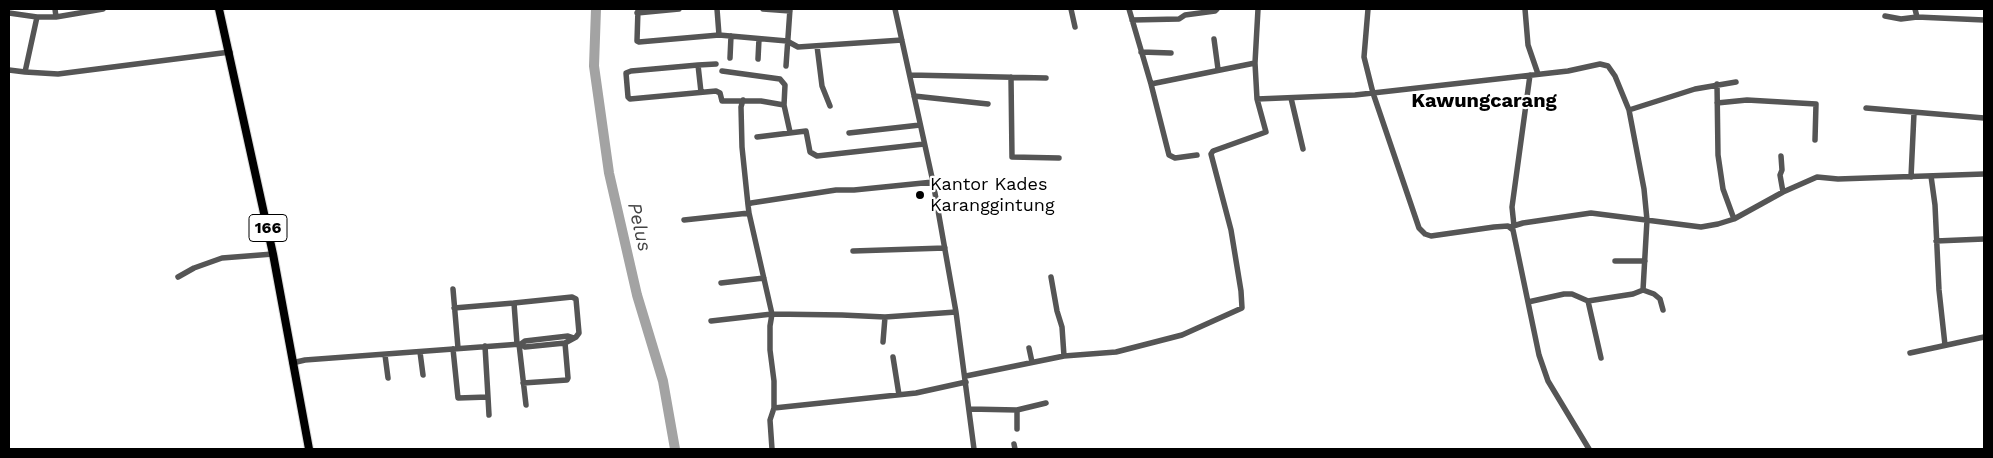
<!DOCTYPE html>
<style>
body{margin:0}
#map{position:relative;width:1993px;height:458px;overflow:hidden;background:#fff;font-family:"Work Sans",sans-serif}
canvas{display:block}
.frame{position:absolute;inset:0;border:10px solid #000;pointer-events:none}
</style>
<div id="map">
<canvas width="1993" height="458"></canvas>
<div class="frame"></div>
</div>
<script>
const ctx = document.querySelector('canvas').getContext('2d');
ctx.lineJoin = 'round';
function poly(rows) {
  const path = new Path2D();
  for (const r of rows) {
    path.moveTo(r[0], r[1]);
    for (let i = 2; i < r.length; i += 2) path.lineTo(r[i], r[i + 1]);
  }
  return path;
}
function trace(path, color, width, dash) {
  ctx.strokeStyle = color;
  ctx.lineWidth = width;
  ctx.lineCap = dash ? 'butt' : 'round';
  ctx.setLineDash(dash || []);
  ctx.stroke(path);
}
function write(font, color, halo, rows, align = 'center') {
  ctx.font = font + ' "Work Sans",sans-serif';
  ctx.lineWidth = 4.5;
  ctx.setLineDash([]);
  ctx.textBaseline = 'middle';
  ctx.strokeStyle = halo;
  ctx.fillStyle = color;
  for (const [text, x, y, turn = 0] of rows) {
    ctx.save();
    ctx.translate(x, y);
    ctx.rotate((+turn || 0) * Math.PI / 180);
    ctx.textAlign = isNaN(turn) ? turn : align;
    if (halo) ctx.strokeText(text, 0, 0);
    ctx.fillText(text, 0, 0);
    ctx.restore();
  }
}
trace(poly([
 [596,9,594,66,609,173,637,295,663,381,675,449]
]), '#a3a3a3', 10);
const major = poly([
 [219,9,273,254,309,449]
]);
trace(major, '#dbdbdb', 10);
trace(poly([
 [55,9,56,17,103,9],
 [638,9,637,41,639,42,719,35,787,41,798,47,902,40],
 [717,9,719,35],
 [763,9,790,11],
 [895,9,933,182,956,312,974,449],
 [1071,9,1075,27],
 [1129,9,1151,84,1169,155,1175,158,1197,155],
 [1368,9,1364,57,1373,93,1419,228,1425,234,1431,236,1494,227,1508,226,1513,230,1539,355,1548,381,1589,449],
 [1525,9,1528,45,1538,74],
 [1915,9,1917,17],
 [9,13,37,17,25,72,58,74,230,52],
 [637,13,679,9],
 [1885,16,1901,19,1917,17,1984,20],
 [37,17,56,17],
 [1132,20,1179,19,1185,15,1215,11,1217,9],
 [1214,39,1218,69],
 [817,46,822,86,830,106],
 [1141,52,1171,53],
 [730,58,731,36],
 [758,59,759,39],
 [698,65,716,64],
 [786,66,790,9],
 [9,70,25,72],
 [722,71,780,79,785,85,784,105],
 [910,75,1046,78],
 [1011,77,1012,157,1059,158],
 [1151,84,1255,63],
 [1717,84,1718,155,1723,189,1734,219],
 [701,92,698,65,631,71,626,73,628,97,630,99,716,91,720,93,722,101,761,101,784,105,790,132],
 [914,96,988,104],
 [1291,98,1303,149],
 [1257,99,1355,95,1568,71,1600,64,1608,66,1615,76,1629,110,1644,189,1647,220,1643,290,1633,294,1588,301,1572,294,1564,294,1528,302],
 [743,100,741,107,742,147,748,205],
 [1717,103,1747,100,1816,104,1815,140],
 [1866,108,1984,118],
 [1629,110,1695,89,1736,82],
 [849,133,920,125],
 [757,137,806,131,810,152,817,156,924,144],
 [1781,156,1782,170,1780,175,1783,192],
 [1931,176,1935,205,1939,290,1945,345],
 [1911,177,1914,113],
 [933,182,854,190,836,190,751,203,748,205,749,213,772,314,842,315,885,317,956,312],
 [684,220,749,213],
 [1514,226,1512,207,1530,75],
 [1510,227,1523,223,1591,213,1701,227,1718,224,1734,219,1783,192,1817,177,1838,179,1984,174],
 [1936,241,1984,239],
 [853,251,945,248],
 [1615,261,1645,261],
 [178,277,194,268,222,258,273,254],
 [1051,277,1057,311,1062,327,1064,356],
 [721,283,764,278],
 [453,289,458,348],
 [1643,290,1654,294,1660,299,1663,310],
 [1588,301,1601,358],
 [454,308,514,303],
 [711,321,772,314,770,326,770,350,774,381,774,408,916,393,966,382],
 [883,342,885,317],
 [517,344,514,303,572,297,576,299,579,333,576,337,565,343,525,347,521,344],
 [519,344,526,405],
 [1029,348,1032,362],
 [453,349,458,398,488,397,485,346],
 [420,352,423,375],
 [1910,353,1984,337],
 [385,355,388,378],
 [893,357,899,395],
 [292,363,305,360,521,344,525,341,568,336,574,338],
 [966,376,1064,356,1116,352,1182,335,1242,308,1241,291,1231,230,1211,154,1213,151,1266,132,1257,99,1255,63,1258,9],
 [523,383,567,380,568,378,565,343],
 [488,397,489,415],
 [969,409,1017,410,1046,403],
 [1017,410,1017,429],
 [1014,444,1015,449],
 [772,449,770,420,774,408]
]), '#555', 5.5);
trace(major, '#000', 8);
for (const [x, y, r, color] of [
 [920,195,5,"#000"]
]) {
  const dot = new Path2D();
  dot.arc(x, y, r, 0, 2 * Math.PI);
  ctx.fillStyle = color;
  ctx.fill(dot);
  trace(dot, '#fff', 2);
}
for (const [x, y, w] of [
 [268,228,38]
]) {
  const box = new Path2D();
  box.roundRect(x - w / 2, y - 13.5, w, 27, 4);
  ctx.fillStyle = '#fff';
  ctx.fill(box);
  trace(box, '#000', 1);
}
write('bold 16px', '#000', null, [
 ["166",268,228]
]);
write('18px', '#000', '#fff', [
 ["Kantor Kades",930,185],
 ["Karanggintung",930,206]
], 'left');
write('italic 19px', '#444', '#fff', [
 ["Pelus",639,227,77]
]);
write('bold 20px', '#000', '#fff', [
 ["Kawungcarang",1484,101]
]);
</script>
